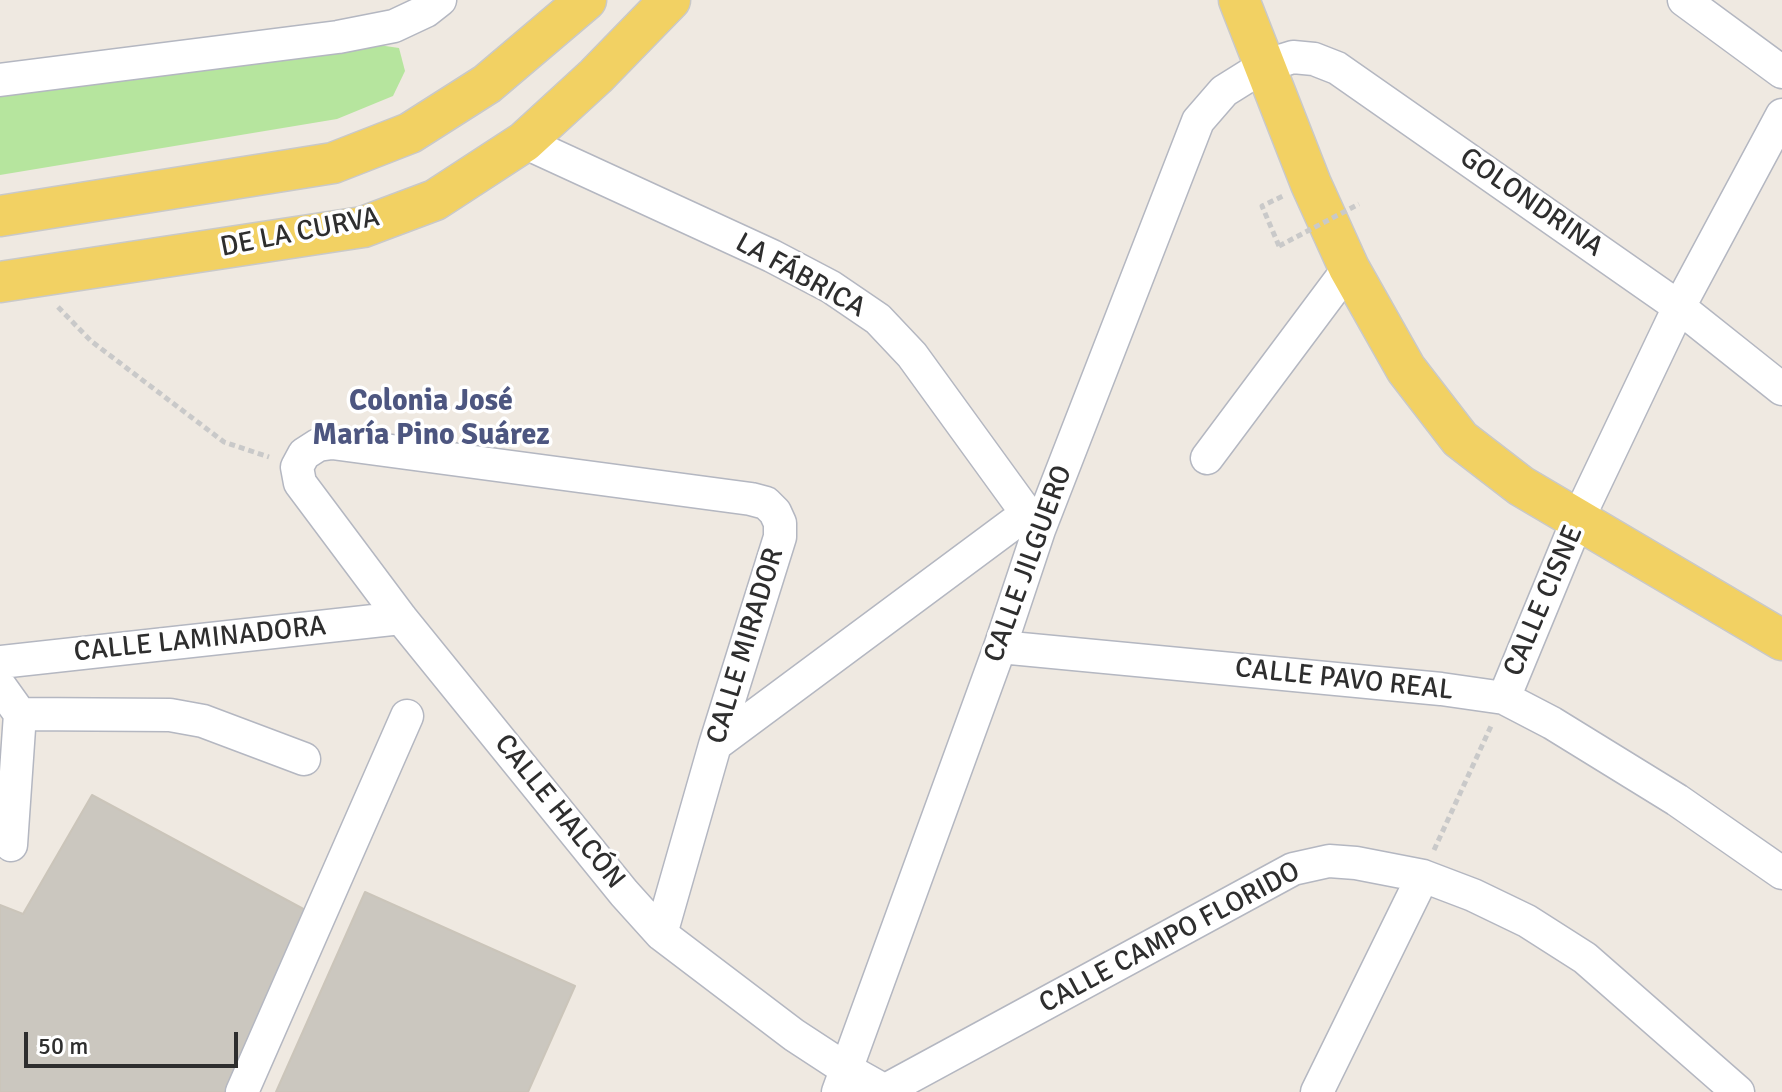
<!DOCTYPE html>
<meta charset="utf-8">
<style>
body{margin:0}
#map{position:relative;width:1782px;height:1092px;overflow:hidden;background:#efe9e1;font-family:Signika,sans-serif}
canvas{display:block}
.scale{position:absolute;left:24px;top:1032px;width:214px;height:36px;box-sizing:border-box;border:4px solid #2e2e2e;border-top:0;padding-left:10px;font-size:24px;line-height:28px;white-space:nowrap;color:#2e2e2e;-webkit-text-stroke:6px #fff;paint-order:stroke}
</style>
<div id="map">
<canvas width="1782" height="1092"></canvas>
<div class="scale">50 m</div>
</div>
<script>
const ctx = document.querySelector('canvas').getContext('2d');
ctx.lineJoin = 'round';
function fillPath(path, color) {
  ctx.fillStyle = color;
  ctx.fill(path, 'evenodd');
}
function poly(rows) {
  const path = new Path2D();
  for (const r of rows) {
    path.moveTo(r[0], r[1]);
    for (let i = 2; i < r.length; i += 2) path.lineTo(r[i], r[i + 1]);
  }
  return path;
}
function trace(path, color, width, dash) {
  ctx.strokeStyle = color;
  ctx.lineWidth = width;
  ctx.lineCap = dash ? 'butt' : 'round';
  ctx.setLineDash(dash || []);
  ctx.stroke(path);
}
function write(font, color, halo, rows, align = 'center') {
  ctx.font = font + ' Signika,sans-serif';
  ctx.lineWidth = 7;
  ctx.setLineDash([]);
  ctx.textBaseline = 'middle';
  ctx.strokeStyle = halo;
  ctx.fillStyle = color;
  for (const [text, x, y, turn = 0] of rows) {
    ctx.save();
    ctx.translate(x, y);
    ctx.rotate((+turn || 0) * Math.PI / 180);
    ctx.textAlign = isNaN(turn) ? turn : align;
    if (halo) ctx.strokeText(text, 0, 0);
    ctx.fillText(text, 0, 0);
    ctx.restore();
  }
}
fillPath(poly([
 [365,43,399,48,405,71,393,96,337,119,0,175,0,93]
]), '#b6e59e');
const building = poly([
 [92,795,309,912,227,1092,0,1092,0,905,23,914,92,795],
 [365,892,575,986,528,1092,276,1092,365,892]
]);
fillPath(building, '#cbc7bf');
trace(building, '#cbc5ba', 2);
const minor = poly([
 [1684,0,1782,72],
 [0,80,338,37,394,26,426,11,440,0],
 [524,142,772,256,831,287,878,319,912,355,1039,530],
 [1207,458,1349,268],
 [1000,647,1441,689,1504,698,1552,723,1677,800,1782,873],
 [0,662,401,618],
 [0,686,20,714,170,715,203,721,304,759],
 [1504,698,1578,519,1679,307,1782,115],
 [715,745,1026,514],
 [11,845,20,714],
 [661,934,715,745,780,537,780,523,775,512,766,503,751,499,332,443,318,445,304,454,297,467,300,483,401,618,624,893,661,934,794,1035,846,1069,887,1092],
 [884,1091,1293,869,1329,861,1356,863,1423,876,1473,895,1527,921,1585,958,1738,1092],
 [242,1092,407,716],
 [838,1092,1000,647,1039,530,1198,121,1224,91,1264,66,1293,57,1314,59,1337,68,1679,307,1782,389],
 [1317,1092,1423,876]
]);
const major = poly([
 [1239,0,1311,184,1349,268,1406,369,1460,439,1521,486,1782,640],
 [0,216,333,163,410,133,487,84,586,0],
 [0,282,363,227,435,200,524,142,596,76,670,0]
]);
trace(minor, '#b4b7c1', 35);
trace(major, '#c9c9c9', 43);
trace(poly([
 [1279,246,1262,206,1283,196],
 [58,307,91,341,224,442,269,457],
 [1434,850,1492,724]
]), '#c9c9c9', 5, [6, 4]);
trace(minor, '#fff', 32);
trace(major, '#f2d163', 40);
trace(poly([
 [1279,246,1359,204]
]), '#c9c9c9', 5, [6, 4]);
write('28px', '#2e2e2e', '#fff', [
 ["GOLONDRINA",1531,203,35],
 ["DE LA CURVA",300,233,-11],
 ["LA FÁBRICA",800,276,29],
 ["CALLE JILGUERO",1029,564,-70],
 ["CALLE CISNE",1544,601,-67],
 ["CALLE LAMINADORA",200,640,-6],
 ["CALLE MIRADOR",746,646,-73],
 ["CALLE PAVO REAL",1344,680,6],
 ["CALLE HALCÓN",559,812,51],
 ["CALLE CAMPO FLORIDO",1170,938,-28]
]);
write('bold 30px', '#4d5680', '#fff', [
 ["Colonia José",431,402],
 ["María Pino Suárez",431,436]
]);
</script>
